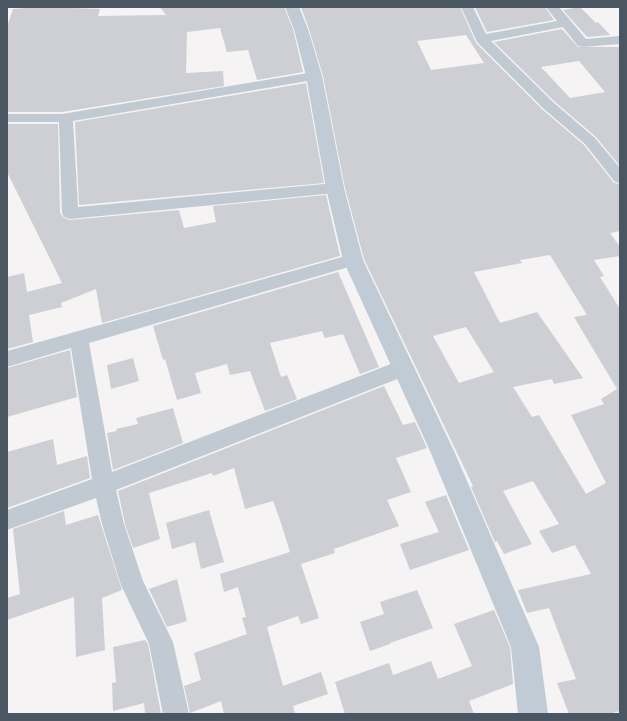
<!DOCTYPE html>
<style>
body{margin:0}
#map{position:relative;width:627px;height:721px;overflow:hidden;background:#f5f3f3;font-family:"Public Sans",sans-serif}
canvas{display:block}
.frame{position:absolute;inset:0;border:8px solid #4a5661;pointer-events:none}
</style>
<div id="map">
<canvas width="627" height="721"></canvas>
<div class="frame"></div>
</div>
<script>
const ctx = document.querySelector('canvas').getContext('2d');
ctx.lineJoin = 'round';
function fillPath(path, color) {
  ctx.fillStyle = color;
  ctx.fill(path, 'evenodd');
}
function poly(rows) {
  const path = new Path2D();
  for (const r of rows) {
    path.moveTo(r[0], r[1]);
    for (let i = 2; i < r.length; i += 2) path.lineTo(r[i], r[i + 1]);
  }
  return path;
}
fillPath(poly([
 [42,7,100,9,98,16,166,15,160,7,284,7,293,29,303,72,257,80,248,50,227,52,220,28,187,32,186,73,223,71,224,86,62,112,7,112,7,27,13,9],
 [301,7,460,7,476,43,543,110,584,145,614,183,620,184,620,231,610,233,620,247,620,256,594,260,604,276,600,277,620,309,620,711,608,714,569,714,557,683,576,679,549,608,527,613,518,590,591,574,575,545,552,553,539,531,559,524,533,481,503,491,532,544,504,554,497,541,495,542,471,487,473,486,364,259,345,188,323,76,309,29],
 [466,35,484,63,431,70,417,41],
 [550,255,587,315,574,317,617,389,601,399,604,404,571,415,606,483,586,494,539,415,532,417,513,387,552,379,554,384,583,378,537,312,500,323,474,272,522,263,520,260],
 [466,327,494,372,459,383,433,336],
 [475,7,545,7,554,20,487,32],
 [580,7,596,23,598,22,610,35,587,37,563,10],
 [562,29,578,47,620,47,620,166,596,137,555,102,494,42],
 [579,61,605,92,570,98,541,67],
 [306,83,324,183,79,205,75,122],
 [7,124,58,124,60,213,64,218,70,220,179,210,184,228,216,222,213,206,326,195,340,256,102,323,96,289,61,303,62,307,29,315,33,342,7,349,7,277,24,273,27,292,62,283,7,172],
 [338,272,379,367,360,374,343,334,325,338,322,331,270,343,281,377,287,375,297,399,265,411,250,371,230,375,227,364,195,373,201,393,177,400,165,359,163,360,153,326],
 [70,350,77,397,7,417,7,368],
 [133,358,139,381,111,389,107,365],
 [384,386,403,425,415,422,427,448,396,458,411,492,387,500,399,526,334,549,335,553,301,564,319,618,301,624,298,616,267,627,283,686,321,672,328,694,293,706,295,714,224,714,221,701,190,713,184,686,201,680,194,653,247,634,242,618,246,617,238,587,224,592,220,574,290,552,280,520,273,501,245,509,234,468,213,476,212,473,149,493,160,539,133,548,125,524,118,491],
 [173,408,183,443,113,470,107,433,117,431,116,429,138,424,136,418],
 [53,439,57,465,87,456,90,478,7,508,7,452],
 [446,495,469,550,410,570,400,544,439,532,425,502],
 [209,510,224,562,201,569,195,542,172,549,166,523],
 [64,511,66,525,98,515,122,590,102,598,105,650,76,657,74,597,7,620,7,598,20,594,13,529],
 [177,579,187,621,167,627,149,589],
 [417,590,433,628,390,643,390,644,370,651,360,622,384,614,380,602],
 [494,610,510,647,513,684,469,701,474,714,345,714,335,682,389,663,393,675,431,661,438,679,472,666,454,624],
 [145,640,148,644,161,714,145,714,144,703,113,711,112,683,116,682,113,647]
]), '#cdcfd5');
fillPath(poly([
 [461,7,473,7,486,34,557,21,546,7,559,7,586,39,620,36,620,44,583,47,578,46,563,27,491,41,554,103,595,138,620,168,620,183,615,182,585,144,544,109,477,42,461,7],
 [314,72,319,73,321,76,319,79,73,121,78,207,335,183,341,184,343,188,341,192,335,193,70,219,64,217,62,213,59,122,7,122,7,114,62,114,314,72],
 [353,254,359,256,362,260,359,264,89,343,112,472,396,362,403,360,410,362,413,368,410,374,116,490,124,524,143,581,173,642,189,714,163,714,149,644,121,585,102,524,96,498,7,530,7,510,92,479,71,348,7,367,7,351,353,254]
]), '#c1cad2');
fillPath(poly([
 [285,7,299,7,308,29,322,76,344,188,363,260,454,451,539,647,548,714,518,714,511,647,430,451,343,260,326,188,306,76,294,29,285,7]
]), '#c1cbd6');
</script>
